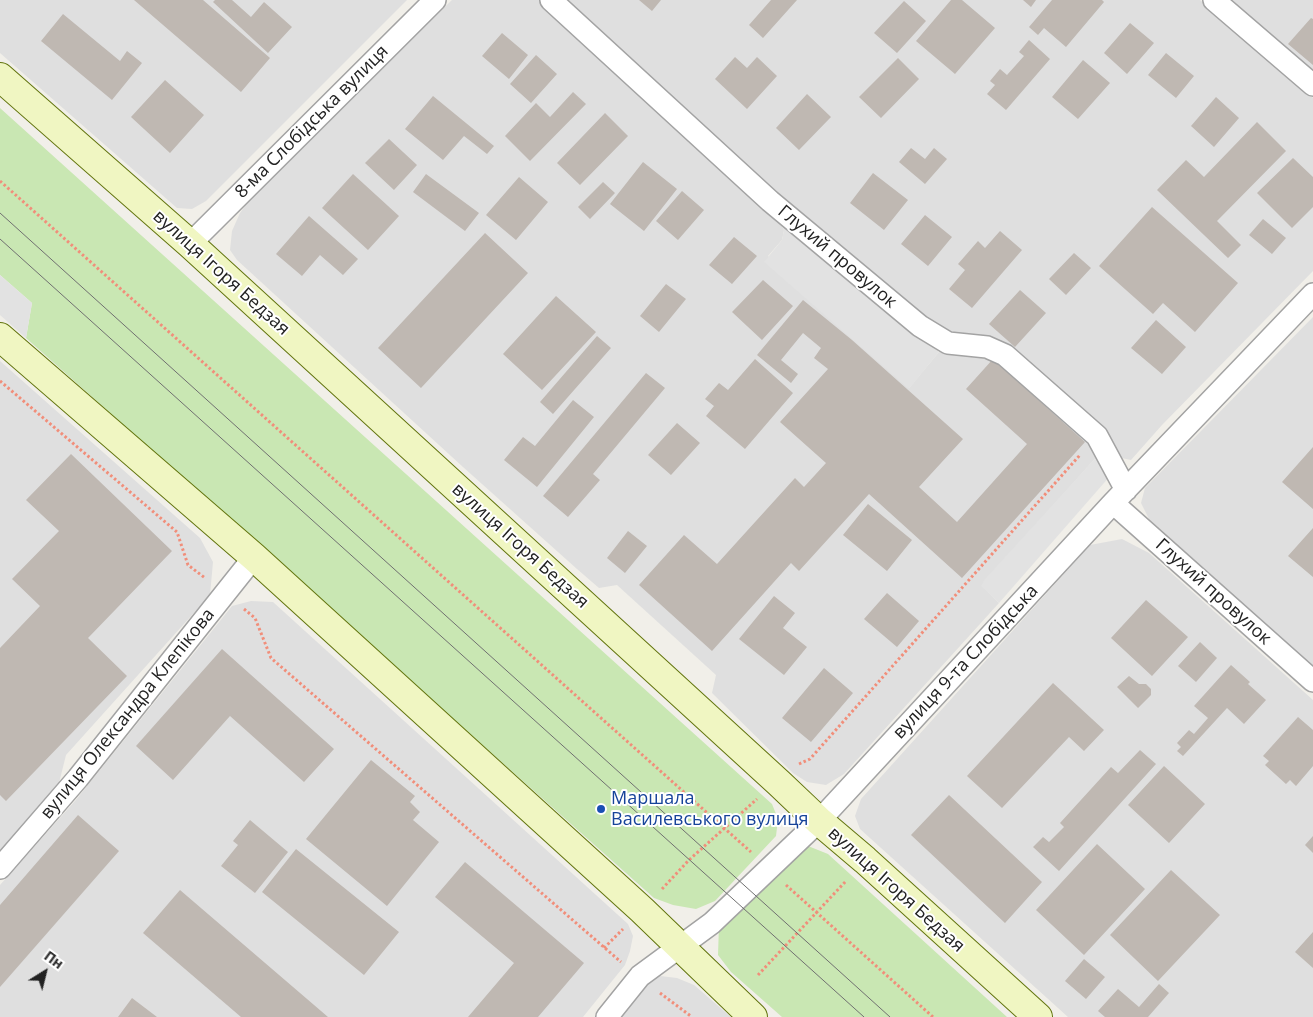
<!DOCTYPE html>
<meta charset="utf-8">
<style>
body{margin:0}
#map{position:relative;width:1313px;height:1017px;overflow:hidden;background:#f1efe9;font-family:"Open Sans",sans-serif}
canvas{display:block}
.north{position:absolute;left:20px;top:947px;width:50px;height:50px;-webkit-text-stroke:4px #fff;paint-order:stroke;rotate:36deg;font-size:14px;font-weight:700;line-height:20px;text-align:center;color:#222}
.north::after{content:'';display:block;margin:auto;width:18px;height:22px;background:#222;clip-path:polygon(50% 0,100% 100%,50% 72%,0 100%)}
</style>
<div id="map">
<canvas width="1313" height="1017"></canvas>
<div class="north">Пн</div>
</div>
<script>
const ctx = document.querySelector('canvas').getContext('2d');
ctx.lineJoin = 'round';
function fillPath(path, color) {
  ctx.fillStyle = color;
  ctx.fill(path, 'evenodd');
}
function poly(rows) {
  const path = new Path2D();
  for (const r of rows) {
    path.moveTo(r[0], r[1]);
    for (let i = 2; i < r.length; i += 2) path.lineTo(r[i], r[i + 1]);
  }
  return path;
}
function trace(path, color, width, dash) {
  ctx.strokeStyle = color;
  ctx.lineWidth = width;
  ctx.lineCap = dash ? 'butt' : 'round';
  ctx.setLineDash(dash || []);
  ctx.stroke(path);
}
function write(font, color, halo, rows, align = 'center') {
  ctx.font = font + ' "Open Sans",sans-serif';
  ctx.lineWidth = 4;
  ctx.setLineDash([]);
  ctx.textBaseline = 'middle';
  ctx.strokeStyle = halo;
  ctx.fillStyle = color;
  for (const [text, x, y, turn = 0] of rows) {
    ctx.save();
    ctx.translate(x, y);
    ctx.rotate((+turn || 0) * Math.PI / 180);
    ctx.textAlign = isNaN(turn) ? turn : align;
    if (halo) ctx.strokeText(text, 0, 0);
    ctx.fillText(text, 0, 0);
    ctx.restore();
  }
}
fillPath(poly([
 [0,0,407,0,206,201,192,209,177,208,0,53],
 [452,0,542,0,779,220,784,230,782,240,768,256,909,388,939,352,1000,361,1095,444,1100,453,982,586,999,603,844,774,826,785,807,782,793,773,712,693,716,675,617,585,599,588,577,569,463,467,237,260,230,250,232,231,240,213,257,189],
 [563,0,1200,0,1313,98,1313,271,1162,425,1131,460,1117,457,1007,346,952,334,924,320,776,196],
 [1224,0,1313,0,1313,75],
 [1313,317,1313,667,1149,519,1141,503,1145,488],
 [0,361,200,538,213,562,210,595,66,755,58,787,0,851],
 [1122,539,1149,553,1313,700,1313,1017,1068,1017,860,829,855,816,861,799,1090,545],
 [251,601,273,602,628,924,633,936,630,951,625,965,583,1017,0,1017,0,885,75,801,232,606],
 [660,976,677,978,694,985,731,1017,619,1017,647,983]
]), '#dfdfdf');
fillPath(poly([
 [0,108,772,804,778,819,776,836,715,901,696,909,673,905,654,898,26,338,32,303,0,275],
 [808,846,828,854,1007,1017,782,1017,731,972,718,955,719,925]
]), '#c9e7b3');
fillPath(poly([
 [779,220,939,352,909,389,764,262,782,240,784,230],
 [0,275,32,303,26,338,0,315],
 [1100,453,1111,475,999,603,981,586,985,579]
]), '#e2e2e2');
fillPath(poly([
 [134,0,203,0,270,58,241,92],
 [215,0,232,0,251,17,264,2,292,27,268,53,213,2],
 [639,0,661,0,652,11],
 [771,0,797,0,763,38,749,25],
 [951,0,962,0,995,28,955,74,916,41],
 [1023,0,1036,0,1031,7],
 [1052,0,1102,0,1104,2,1066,47,1044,28,1038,35,1029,27],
 [904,1,926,21,897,53,874,33],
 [63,14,120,61,127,51,142,63,112,100,41,41],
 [1311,18,1313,19,1313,65,1288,44],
 [1130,23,1154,43,1127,74,1104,53],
 [502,33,528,55,509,79,482,56],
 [1029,40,1050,59,1006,110,987,94,995,85,990,81,1000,69,1007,75,1024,56,1019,52],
 [1166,53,1194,76,1176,98,1148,75],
 [536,55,557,74,531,103,510,84],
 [735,57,747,68,757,57,777,76,747,109,715,79],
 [898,58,919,79,881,118,859,97],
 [1083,60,1110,83,1078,119,1052,97],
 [165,80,204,115,170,153,131,117],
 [573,92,586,104,530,161,505,136,536,103,550,117],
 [807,94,831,117,799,150,776,128],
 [433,96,494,146,487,154,464,136,443,160,405,129],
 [1216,97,1239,118,1214,147,1191,126],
 [605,113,628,136,580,185,557,163],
 [1257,122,1286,151,1217,221,1241,245,1228,258,1157,190,1186,160,1204,177],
 [389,139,417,165,394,190,365,163],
 [911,148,925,159,934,148,947,159,925,184,899,162],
 [1293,158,1313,177,1313,207,1292,228,1257,193],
 [643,162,677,189,644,231,610,204],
 [873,173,908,200,884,230,850,203],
 [353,174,399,216,368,250,322,208],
 [426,174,479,213,465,231,413,192],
 [519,177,548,202,516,240,486,215],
 [603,182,615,193,590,219,578,207],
 [682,191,704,210,678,240,656,221],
 [1152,207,1238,283,1195,332,1163,303,1153,314,1099,266],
 [925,215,952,237,928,266,901,244],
 [309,216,358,259,343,275,320,255,302,276,276,254],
 [1263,219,1286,238,1272,254,1249,235],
 [1000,231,1022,250,972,308,949,289,965,270,958,264,978,241,985,248],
 [485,233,528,273,421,388,378,348],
 [734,237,757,256,732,284,709,265],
 [1074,253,1091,268,1066,295,1049,279],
 [763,280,793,306,762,340,732,312],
 [666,284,686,299,659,332,640,316],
 [1020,290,1046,313,1015,347,989,324],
 [556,296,596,332,542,390,503,354],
 [803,300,852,340,963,439,919,487,957,522,1027,444,966,389,993,359,1085,442,962,578,869,494,799,571,791,563,712,651,639,585,684,535,717,564,795,478,804,487,826,463,780,422,828,369,814,358,821,348,803,333,781,360,798,374,791,383,757,355],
 [1156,320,1186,347,1162,374,1131,348],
 [597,336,611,348,553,414,540,402],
 [755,359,793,393,745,449,706,416,714,406,705,399,719,383,728,390],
 [646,373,665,388,593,474,600,480,568,517,543,496],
 [573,400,594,417,537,487,504,460,523,437,535,446],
 [677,423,700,443,671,475,648,455],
 [1313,447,1313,509,1282,482],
 [71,454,172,551,88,638,127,676,6,801,0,795,0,648,40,606,12,579,59,531,26,500],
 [868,504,912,540,887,571,843,535],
 [1313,528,1313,577,1288,556],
 [628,531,647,546,625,573,607,558],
 [887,593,919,621,897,647,864,619],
 [774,596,795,613,783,628,807,647,784,675,739,639],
 [1146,600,1188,637,1152,676,1111,638],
 [1200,642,1217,658,1196,682,1178,666],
 [222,649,334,749,304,782,230,716,173,780,136,746],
 [1231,665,1250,682,1248,684,1266,700,1244,724,1227,708,1183,756,1177,751,1181,747,1177,743,1189,730,1194,734,1208,718,1194,706],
 [824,668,853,693,811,742,782,718],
 [1129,676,1139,684,1146,684,1151,689,1151,695,1138,708,1117,687],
 [1053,683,1104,730,1084,751,1069,737,1002,808,967,776],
 [1298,717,1313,730,1313,766,1296,786,1290,780,1286,784,1265,765,1269,761,1263,756],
 [1140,750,1156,764,1059,871,1033,847,1043,837,1049,842,1064,827,1060,823,1111,767,1118,773],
 [371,760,415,796,410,802,420,812,413,820,439,842,387,906,306,839],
 [1164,766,1205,804,1169,843,1128,805],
 [949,795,1042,882,1005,923,911,835],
 [78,815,119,851,0,987,0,905],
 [250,820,288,852,255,893,221,866,238,845,233,841],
 [1313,836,1313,853,1305,845],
 [1097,844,1145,889,1084,955,1036,910],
 [296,849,399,932,364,975,262,892],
 [465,862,584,963,538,1017,468,1017,514,963,435,897],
 [1171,870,1220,915,1158,981,1110,935],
 [180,890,328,1017,241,1017,143,933],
 [1313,932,1313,968,1295,952],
 [1084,959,1105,977,1086,999,1065,981],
 [1159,984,1169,993,1148,1017,1105,1017,1098,1011,1118,989,1139,1007],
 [132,998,157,1017,118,1017]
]), '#bfb8b2');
const street = poly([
 [551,0,770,201,920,326,948,343,987,347,1005,355,1097,436,1126,490],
 [1214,0,1313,85],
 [190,244,435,0],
 [1113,503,1313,681],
 [0,868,78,778,254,557],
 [607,1017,640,976,712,923,819,821,1113,503,1313,294]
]);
const secondary = poly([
 [0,77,190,244,779,783,819,821,865,860,1038,1017],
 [0,337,254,557,642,910,753,1017]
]);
trace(street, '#a3a3a3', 24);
trace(secondary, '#62740d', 30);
trace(poly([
 [0,181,751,852],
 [0,381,177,532,188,565,205,578],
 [244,609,255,618,271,658,621,962],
 [799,764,810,759,1080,455],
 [786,885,933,1017],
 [662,889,689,860,757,799],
 [604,948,623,929],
 [758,975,846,881],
 [660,993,692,1017]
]), '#f18e7a', 3, [2.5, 2.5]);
trace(street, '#fff', 21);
trace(secondary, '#f0f6c2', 28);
trace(poly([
 [0,213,890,1017],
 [0,239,864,1017]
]), '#707070', 1);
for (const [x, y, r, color] of [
 [601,809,5,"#1a4fb4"]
]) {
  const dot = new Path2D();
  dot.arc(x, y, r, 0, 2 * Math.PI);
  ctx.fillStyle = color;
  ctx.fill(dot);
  trace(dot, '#fff', 2);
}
write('18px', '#222', '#fff', [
 ["8-ма Слобідська вулиця",312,122,-45],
 ["Глухий провулок",837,257,40],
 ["вулиця Ігоря Бедзая",221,273,42],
 ["вулиця Ігоря Бедзая",520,546,42],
 ["Глухий провулок",1213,592,42],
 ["вулиця 9-та Слобідська",966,662,-47],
 ["вулиця Олександра Клепікова",128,714,-51],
 ["вулиця Ігоря Бедзая",896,890,42]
]);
write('18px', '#164399', '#fff', [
 ["Маршала",611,799],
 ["Василевського вулиця",611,820]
], 'left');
</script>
